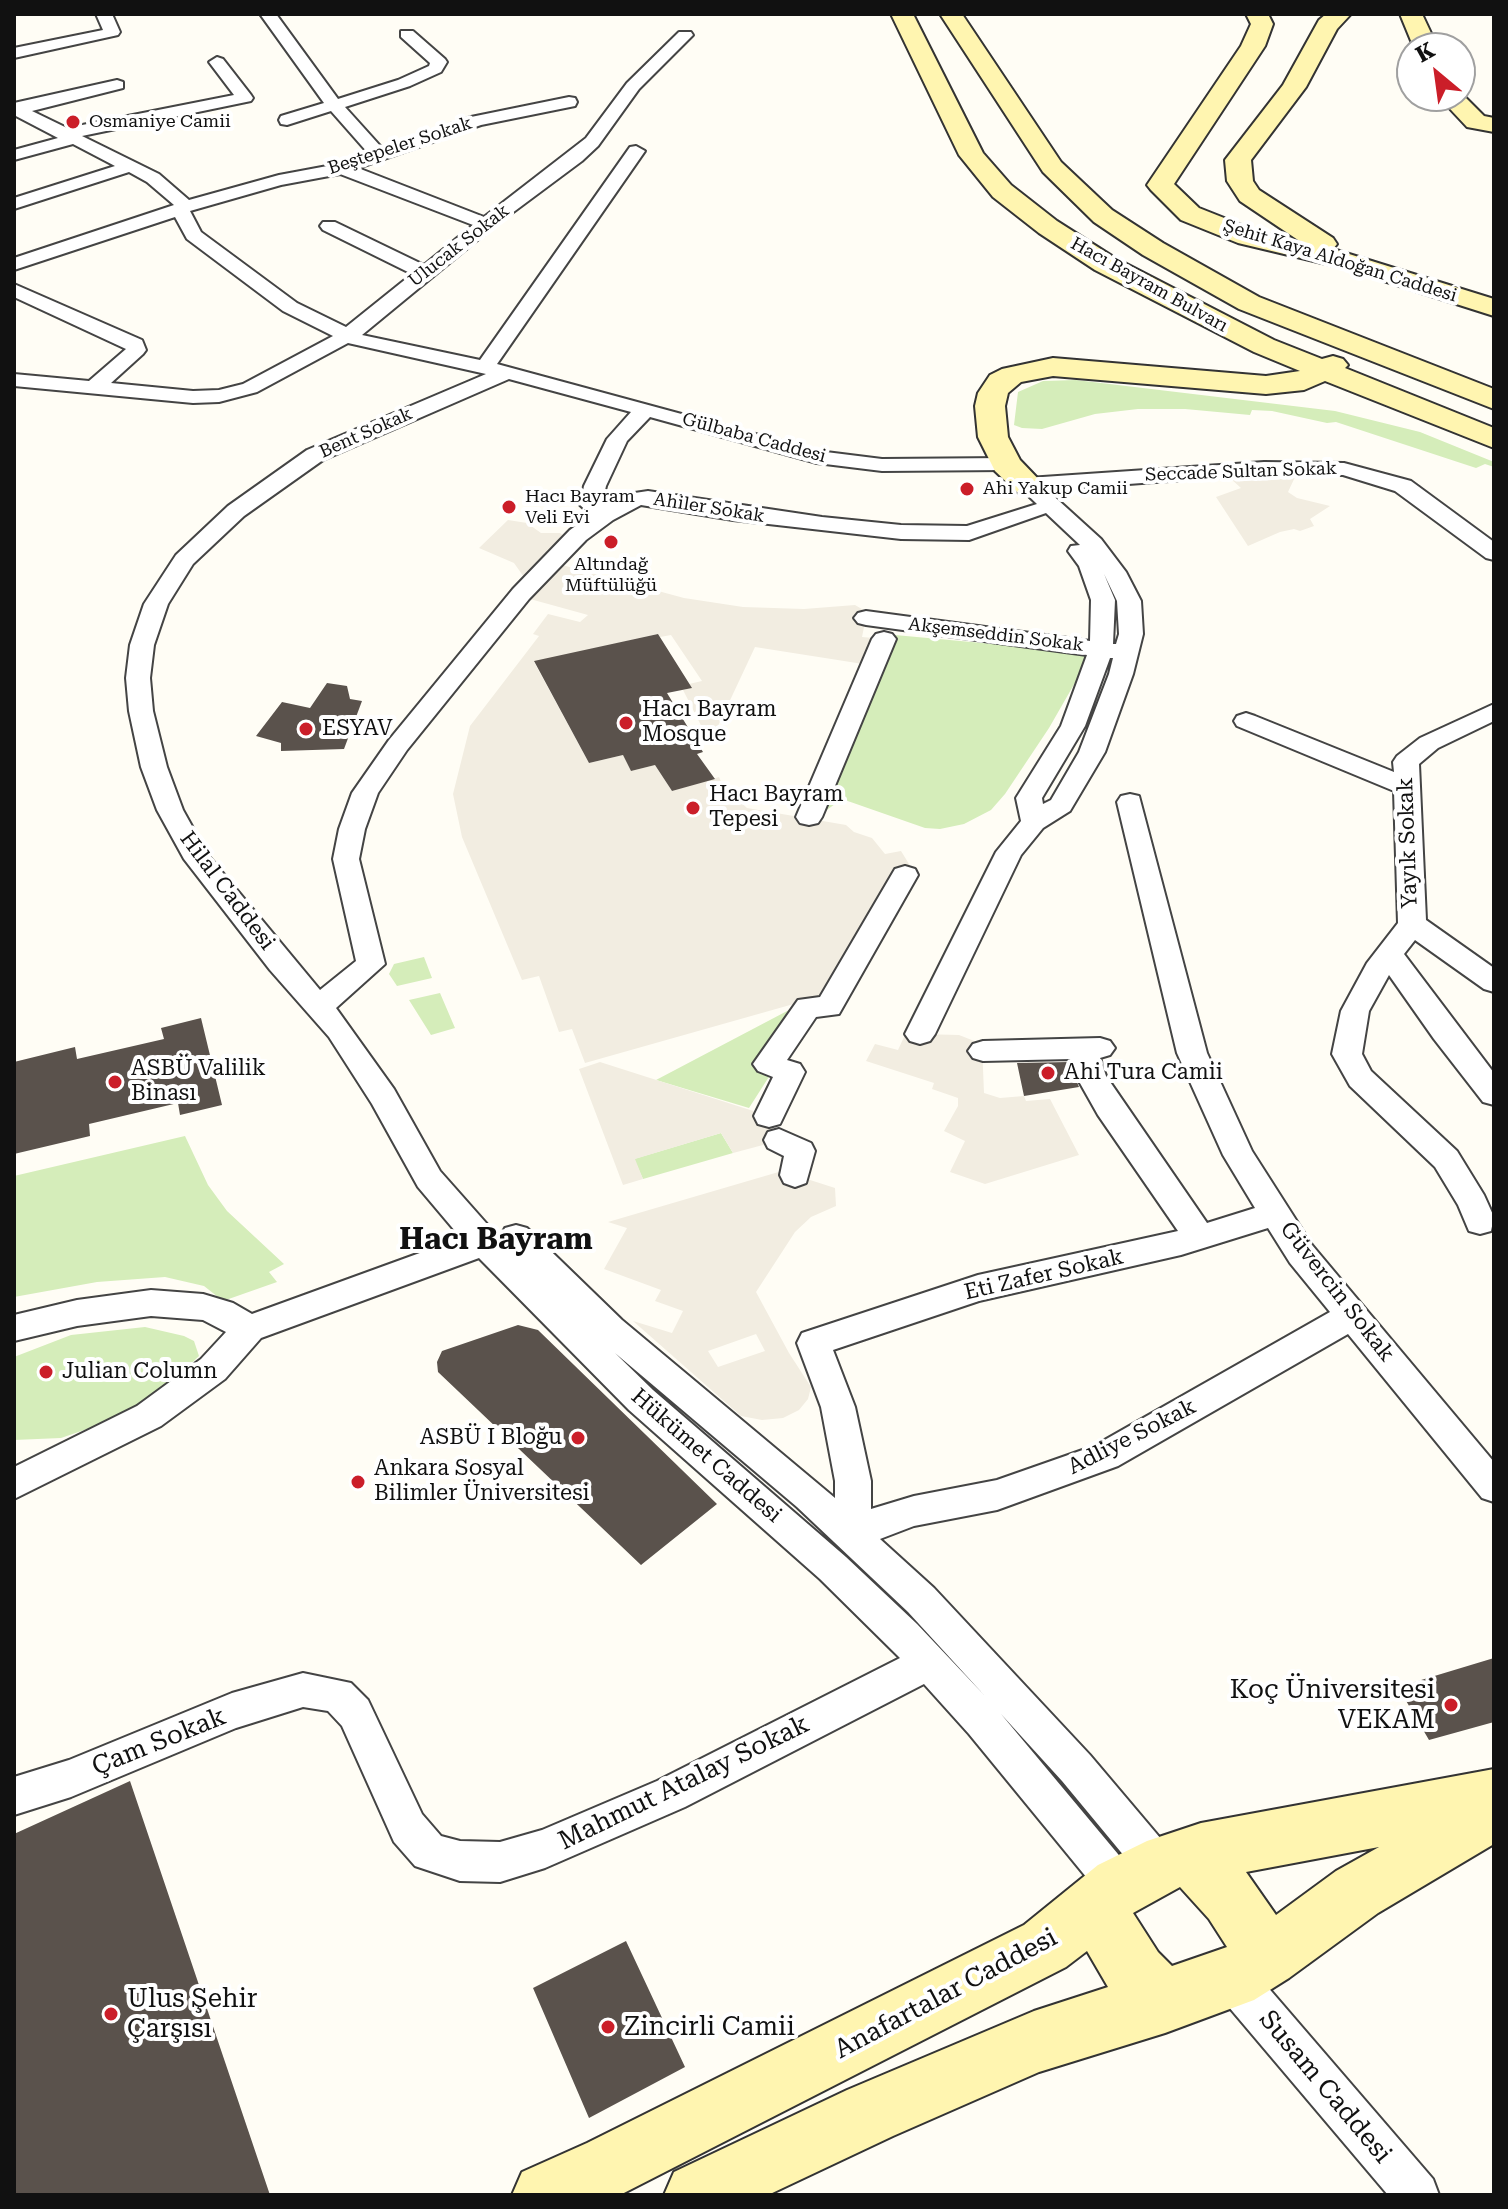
<!DOCTYPE html>
<meta charset="utf-8">
<style>
body{margin:0}
#map{position:relative;width:1508px;height:2209px;overflow:hidden;background:#fffdf5;font-family:"Roboto Serif",serif}
canvas{display:block}
.frame{position:absolute;inset:0;border:16px solid #111;pointer-events:none}
.north{position:absolute;left:1396px;top:32px;width:80px;height:80px;box-sizing:border-box;background:#fff;border:2px solid #a0a0a0;border-radius:50%;rotate:331deg;font-size:22px;font-weight:700;line-height:32px;text-align:center;color:#111}
.north::after{content:'';display:block;margin:auto;width:28px;height:36px;background:#cb1e29;clip-path:polygon(50% 0,100% 100%,50% 72%,0 100%)}
</style>
<div id="map">
<canvas width="1508" height="2209"></canvas>
<div class="frame"></div>
<div class="north">K</div>
</div>
<script>
const ctx = document.querySelector('canvas').getContext('2d');
ctx.lineJoin = 'round';
function fillPath(path, color) {
  ctx.fillStyle = color;
  ctx.fill(path, 'evenodd');
}
function poly(rows) {
  const path = new Path2D();
  for (const r of rows) {
    path.moveTo(r[0], r[1]);
    for (let i = 2; i < r.length; i += 2) path.lineTo(r[i], r[i + 1]);
  }
  return path;
}
function trace(path, color, width, dash) {
  ctx.strokeStyle = color;
  ctx.lineWidth = width;
  ctx.lineCap = dash ? 'butt' : 'round';
  ctx.setLineDash(dash || []);
  ctx.stroke(path);
}
function write(font, color, halo, rows, align = 'center') {
  ctx.font = font + ' "Roboto Serif",serif';
  ctx.lineWidth = 8;
  ctx.setLineDash([]);
  ctx.textBaseline = 'middle';
  ctx.strokeStyle = halo;
  ctx.fillStyle = color;
  for (const [text, x, y, turn = 0] of rows) {
    ctx.save();
    ctx.translate(x, y);
    ctx.rotate((+turn || 0) * Math.PI / 180);
    ctx.textAlign = isNaN(turn) ? turn : align;
    if (halo) ctx.strokeText(text, 0, 0);
    ctx.fillText(text, 0, 0);
    ctx.restore();
  }
}
fillPath(poly([
 [1076,380,1335,411,1420,432,1494,462,1494,467,1485,464,1476,468,1336,422,1327,423,1272,411,1252,410,1250,415,1185,409,1138,409,1095,414,1042,429,1022,428,1014,425,1018,392,1043,381],
 [895,635,1080,652,1088,660,1049,728,1005,794,991,810,964,824,940,829,925,828,842,799,817,817],
 [424,957,432,978,397,986,389,974,394,964],
 [440,993,455,1028,431,1035,409,1000],
 [789,1010,797,1012,772,1072,749,1108,656,1080],
 [721,1133,733,1153,643,1179,634,1159],
 [185,1136,208,1185,227,1211,284,1264,269,1272,277,1282,223,1301,204,1286,165,1277,97,1282,14,1297,14,1176],
 [145,1327,184,1336,194,1341,199,1356,163,1391,122,1417,61,1438,14,1440,14,1357,71,1335]
]), '#d5edba');
fillPath(poly([
 [1292,467,1295,477,1288,492,1297,498,1330,506,1310,519,1314,526,1300,531,1294,529,1280,532,1248,546,1216,497,1241,488,1221,470],
 [508,520,527,523,541,533,560,533,573,543,526,580,514,563,479,548],
 [562,565,684,598,743,607,804,609,855,605,867,612,862,637,884,639,863,664,755,647,710,743,683,690,691,688,689,684,702,681,671,635,660,637,658,634,534,662,589,763,623,755,631,771,655,765,672,791,719,777,723,786,747,808,846,825,854,832,872,838,885,854,901,851,914,872,829,994,585,1063,572,1029,559,1032,539,976,522,980,462,837,453,794,470,726,539,636,533,634,548,614,580,622,588,615,530,599],
 [920,1034,959,1035,982,1044,984,1093,1000,1098,1024,1096,1026,1101,1050,1099,1079,1155,985,1184,950,1172,965,1141,944,1131,958,1106,958,1098,932,1089,934,1083,866,1061,875,1044,898,1050,904,1037],
 [600,1062,769,1116,776,1119,771,1128,793,1137,733,1153,721,1133,635,1159,643,1179,623,1185,579,1069],
 [782,1171,835,1188,836,1206,811,1217,795,1232,756,1292,789,1353,811,1387,808,1399,799,1410,783,1418,762,1420,741,1416,633,1321,672,1333,683,1311,655,1301,661,1290,604,1269,627,1228,608,1222],
 [756,1334,765,1351,718,1367,708,1351]
]), '#f2ede1');
fillPath(poly([
 [658,634,692,688,667,693,703,752,697,754,715,779,672,791,655,765,631,771,623,755,589,763,534,661],
 [327,683,347,686,350,699,362,701,344,749,281,751,281,743,256,736,282,702,310,708],
 [201,1018,222,1105,180,1115,178,1103,89,1124,90,1136,14,1154,14,1062,75,1047,77,1059,164,1039,161,1028],
 [1069,1062,1079,1087,1024,1096,1017,1063],
 [518,1325,538,1330,717,1504,641,1565,438,1372,437,1362,442,1351],
 [1494,1658,1494,1722,1429,1740,1398,1687],
 [130,1781,270,2195,14,2195,14,1834],
 [626,1941,685,2067,589,2118,533,1988]
]), '#5a524c');
const street = poly([
 [96,14,112,14,120,32,118,35,14,58,14,48,103,30,96,14],
 [260,14,276,14,338,99,398,80,429,66,430,63,401,37,401,31,413,31,445,59,447,62,441,72,410,86,345,107,382,148,471,117,569,97,575,98,577,102,575,106,481,125,358,168,484,217,586,138,627,83,679,32,691,32,693,35,639,89,598,146,582,161,492,228,362,335,480,360,630,147,636,146,645,151,497,364,818,451,882,459,1006,458,1017,464,1006,470,882,471,817,463,650,417,627,441,606,486,602,503,606,506,628,494,648,491,822,517,901,525,967,526,1037,504,1017,485,1028,478,1264,462,1344,463,1411,481,1494,542,1494,560,1486,558,1395,491,1343,475,1264,474,1047,490,1101,539,1126,572,1141,601,1143,634,1133,674,1105,752,1070,811,1043,828,1021,855,935,1034,930,1041,920,1044,910,1041,905,1034,996,852,1021,821,1016,798,1061,726,1087,655,866,625,858,623,854,618,858,613,866,611,1090,641,1091,600,1079,566,1068,551,1071,546,1080,545,1046,513,969,540,901,539,733,520,641,505,613,520,586,540,529,599,407,750,378,793,365,829,359,859,385,964,336,1008,394,1089,440,1171,502,1241,500,1237,505,1228,516,1225,527,1228,622,1320,835,1498,835,1481,821,1407,797,1343,802,1333,978,1275,1178,1231,1098,1115,1076,1076,1071,1059,983,1061,973,1058,968,1051,973,1044,983,1041,1100,1038,1110,1041,1115,1048,1110,1055,1100,1058,1106,1076,1207,1223,1255,1208,1223,1155,1177,1053,1117,802,1121,796,1130,794,1139,796,1207,1053,1252,1151,1312,1245,1494,1462,1494,1502,1482,1498,1348,1334,1118,1466,997,1510,914,1526,880,1539,934,1588,1090,1755,1172,1852,1178,1866,1172,1880,1158,1886,1144,1880,1062,1781,1001,1714,1133,1872,1139,1886,1133,1900,1119,1906,1105,1900,969,1734,924,1684,685,1807,545,1868,500,1882,460,1881,415,1866,394,1842,342,1726,328,1711,303,1707,236,1728,71,1797,14,1815,14,1777,69,1760,232,1693,303,1673,351,1683,368,1700,422,1814,441,1836,460,1841,500,1842,542,1830,657,1781,900,1658,820,1579,629,1410,479,1258,261,1338,225,1379,161,1426,14,1499,14,1467,137,1406,201,1359,226,1332,203,1320,151,1316,77,1326,14,1341,14,1315,77,1300,151,1290,203,1294,233,1303,252,1314,461,1238,418,1187,372,1104,329,1037,270,970,184,859,157,810,141,767,129,711,126,678,130,645,144,604,176,555,228,506,307,450,486,374,348,343,257,392,219,402,193,403,14,386,14,374,89,381,126,349,14,297,14,284,142,340,146,350,143,354,111,383,193,391,219,390,243,384,333,336,283,311,187,239,175,217,14,270,14,258,174,205,147,182,129,172,14,209,14,198,115,166,73,144,14,160,14,150,58,138,14,115,14,103,117,80,123,82,123,88,32,111,67,128,234,95,209,62,217,57,223,59,251,95,253,98,251,101,82,136,159,174,189,200,279,175,338,164,368,153,331,111,287,125,281,124,279,120,281,116,324,103,260,14],
 [340,174,473,225,424,265,335,222,323,222,320,226,323,230,412,274,346,327,297,303,201,232,190,211,281,185,340,174],
 [509,379,631,412,607,439,584,486,580,505,591,515,570,530,513,589,389,740,352,793,339,829,333,859,356,961,320,990,208,855,183,810,167,767,153,711,150,678,154,645,168,604,193,564,244,516,323,460,509,379],
 [1104,574,1117,601,1119,634,1116,644,1113,644,1115,600,1104,574],
 [1110,658,1113,658,1109,674,1079,752,1051,800,1043,804,1042,798,1085,726,1110,658],
 [1268,1228,1290,1263,1330,1312,1094,1446,997,1480,914,1496,871,1509,871,1481,855,1407,833,1350,979,1301,1181,1255,1268,1228],
 [615,1353,797,1507,908,1612,985,1696,917,1624,846,1557,653,1390,615,1353],
 [884,632,892,634,896,639,822,817,818,823,809,825,800,823,796,817,872,639,876,634,884,632],
 [1494,704,1494,721,1438,748,1419,764,1426,920,1494,968,1494,992,1484,989,1415,940,1404,954,1494,1073,1494,1105,1483,1102,1434,1039,1389,975,1369,1011,1362,1054,1371,1071,1457,1151,1484,1195,1494,1217,1491,1231,1480,1234,1469,1231,1458,1205,1435,1167,1350,1086,1332,1054,1341,1011,1367,963,1398,923,1394,791,1237,726,1234,721,1237,716,1246,713,1255,716,1394,772,1393,762,1397,756,1420,738,1494,704],
 [905,866,915,869,918,875,839,1014,816,1017,787,1060,800,1064,805,1072,780,1124,769,1127,758,1124,754,1116,773,1077,758,1071,753,1064,798,1000,820,997,895,869,905,866],
 [779,1129,811,1143,815,1151,806,1183,795,1187,784,1183,780,1175,784,1156,768,1148,764,1140,768,1132,779,1129],
 [1232,1957,1247,1963,1433,2179,1439,2195,1388,2195,1217,1993,1211,1978,1217,1963,1232,1957]
]);
const secondary = poly([
 [891,14,913,14,983,153,1011,185,1057,221,1115,258,1274,340,1322,359,1333,356,1343,359,1348,365,1345,368,1494,428,1494,448,1325,381,1304,390,1266,394,1053,376,1021,382,1008,393,1005,406,1008,437,1020,460,1044,485,1039,492,1028,495,1017,492,995,471,978,437,975,406,978,393,990,375,1002,369,1053,358,1266,376,1300,371,1254,352,1095,270,1039,233,993,197,959,155,891,14],
 [940,14,962,14,1061,162,1112,210,1163,243,1259,297,1494,389,1494,409,1239,309,1143,255,1094,222,1043,172,940,14],
 [1246,14,1268,14,1273,24,1265,46,1174,184,1199,208,1257,231,1301,242,1240,201,1227,181,1225,160,1283,85,1319,20,1326,14,1351,14,1337,29,1306,87,1251,160,1253,181,1259,190,1333,238,1337,244,1333,249,1494,299,1494,316,1343,268,1238,243,1181,220,1151,190,1147,185,1241,46,1251,24,1246,14],
 [1400,14,1422,14,1438,48,1414,48,1400,14],
 [1460,92,1484,116,1494,118,1494,132,1467,127,1438,96,1460,96,1460,92],
 [1494,1769,1494,1844,1378,1913,1289,1978,1254,2000,1165,2033,1039,2072,893,2136,768,2195,664,2195,674,2172,847,2090,1034,2011,1108,1987,1087,1951,1066,1967,620,2195,512,2195,522,2172,587,2143,1024,1925,1098,1865,1147,1841,1201,1823,1494,1769],
 [1379,1847,1336,1871,1276,1915,1246,1872,1379,1847],
 [1180,1887,1209,1919,1227,1947,1172,1966,1158,1952,1133,1913,1180,1887]
]);
trace(street, '#444', 4);
trace(secondary, '#333', 4);
fillPath(street, '#fff');
fillPath(secondary, '#fff5b0');
for (const [x, y, r, color] of [
 [73,122,8,"#cb1e29"],
 [967,489,8,"#cb1e29"],
 [509,507,8,"#cb1e29"],
 [611,542,8,"#cb1e29"],
 [626,723,8,"#cb1e29"],
 [306,729,8,"#cb1e29"],
 [693,808,8,"#cb1e29"],
 [1048,1073,8,"#cb1e29"],
 [115,1082,8,"#cb1e29"],
 [46,1372,8,"#cb1e29"],
 [578,1438,8,"#cb1e29"],
 [358,1482,8,"#cb1e29"],
 [1451,1705,8,"#cb1e29"],
 [111,2014,8,"#cb1e29"],
 [608,2027,8,"#cb1e29"]
]) {
  const dot = new Path2D();
  dot.arc(x, y, r, 0, 2 * Math.PI);
  ctx.fillStyle = color;
  ctx.fill(dot);
  trace(dot, '#fff', 3);
}
write('18px', '#111', '#fff', [
 ["Osmaniye Camii",89,122],
 ["Ahi Yakup Camii",983,489],
 ["Hacı Bayram",525,497],
 ["Veli Evi",525,518],
 ["Altındağ",611,565,"center"],
 ["Müftülüğü",611,586,"center"]
], 'left');
write('18px', '#111', '#fff', [
 ["Beştepeler Sokak",400,146,-18],
 ["Ulucak Sokak",459,246,-38],
 ["Şehit Kaya Aldoğan Caddesi",1340,261,17],
 ["Hacı Bayram Bulvarı",1149,285,29],
 ["Bent Sokak",366,433,-24],
 ["Gülbaba Caddesi",754,438,15],
 ["Seccade Sultan Sokak",1241,472,-2],
 ["Ahiler Sokak",709,508,9],
 ["Akşemseddin Sokak",996,635,7]
]);
write('22px', '#111', '#fff', [
 ["Hacı Bayram",642,710],
 ["Mosque",642,735],
 ["ESYAV",322,729],
 ["Hacı Bayram",709,795],
 ["Tepesi",709,820],
 ["ASBÜ Valilik",131,1069],
 ["Binası",131,1094],
 ["Ahi Tura Camii",1064,1073],
 ["Julian Column",62,1372],
 ["ASBÜ I Bloğu",562,1438,"right"],
 ["Ankara Sosyal",374,1469],
 ["Bilimler Üniversitesi",374,1494]
], 'left');
write('22px', '#111', '#fff', [
 ["Yayık Sokak",1408,843,-92],
 ["Hilal Caddesi",227,891,53],
 ["Eti Zafer Sokak",1044,1275,-13],
 ["Güvercin Sokak",1337,1292,52],
 ["Adliye Sokak",1132,1437,-27],
 ["Hükümet Caddesi",706,1456,41]
]);
write('26px', '#111', '#fff', [
 ["Koç Üniversitesi",1435,1690,"right"],
 ["VEKAM",1435,1720,"right"],
 ["Ulus Şehir",127,1999],
 ["Çarşısı",127,2029],
 ["Zincirli Camii",624,2027]
], 'left');
write('26px', '#111', '#fff', [
 ["Çam Sokak",159,1742,-22],
 ["Mahmut Atalay Sokak",684,1783,-26],
 ["Anafartalar Caddesi",946,1994,-28],
 ["Susam Caddesi",1325,2087,50]
]);
write('bold 30px', '#111', '#fff', [
 ["Hacı Bayram",496,1240]
]);
</script>
